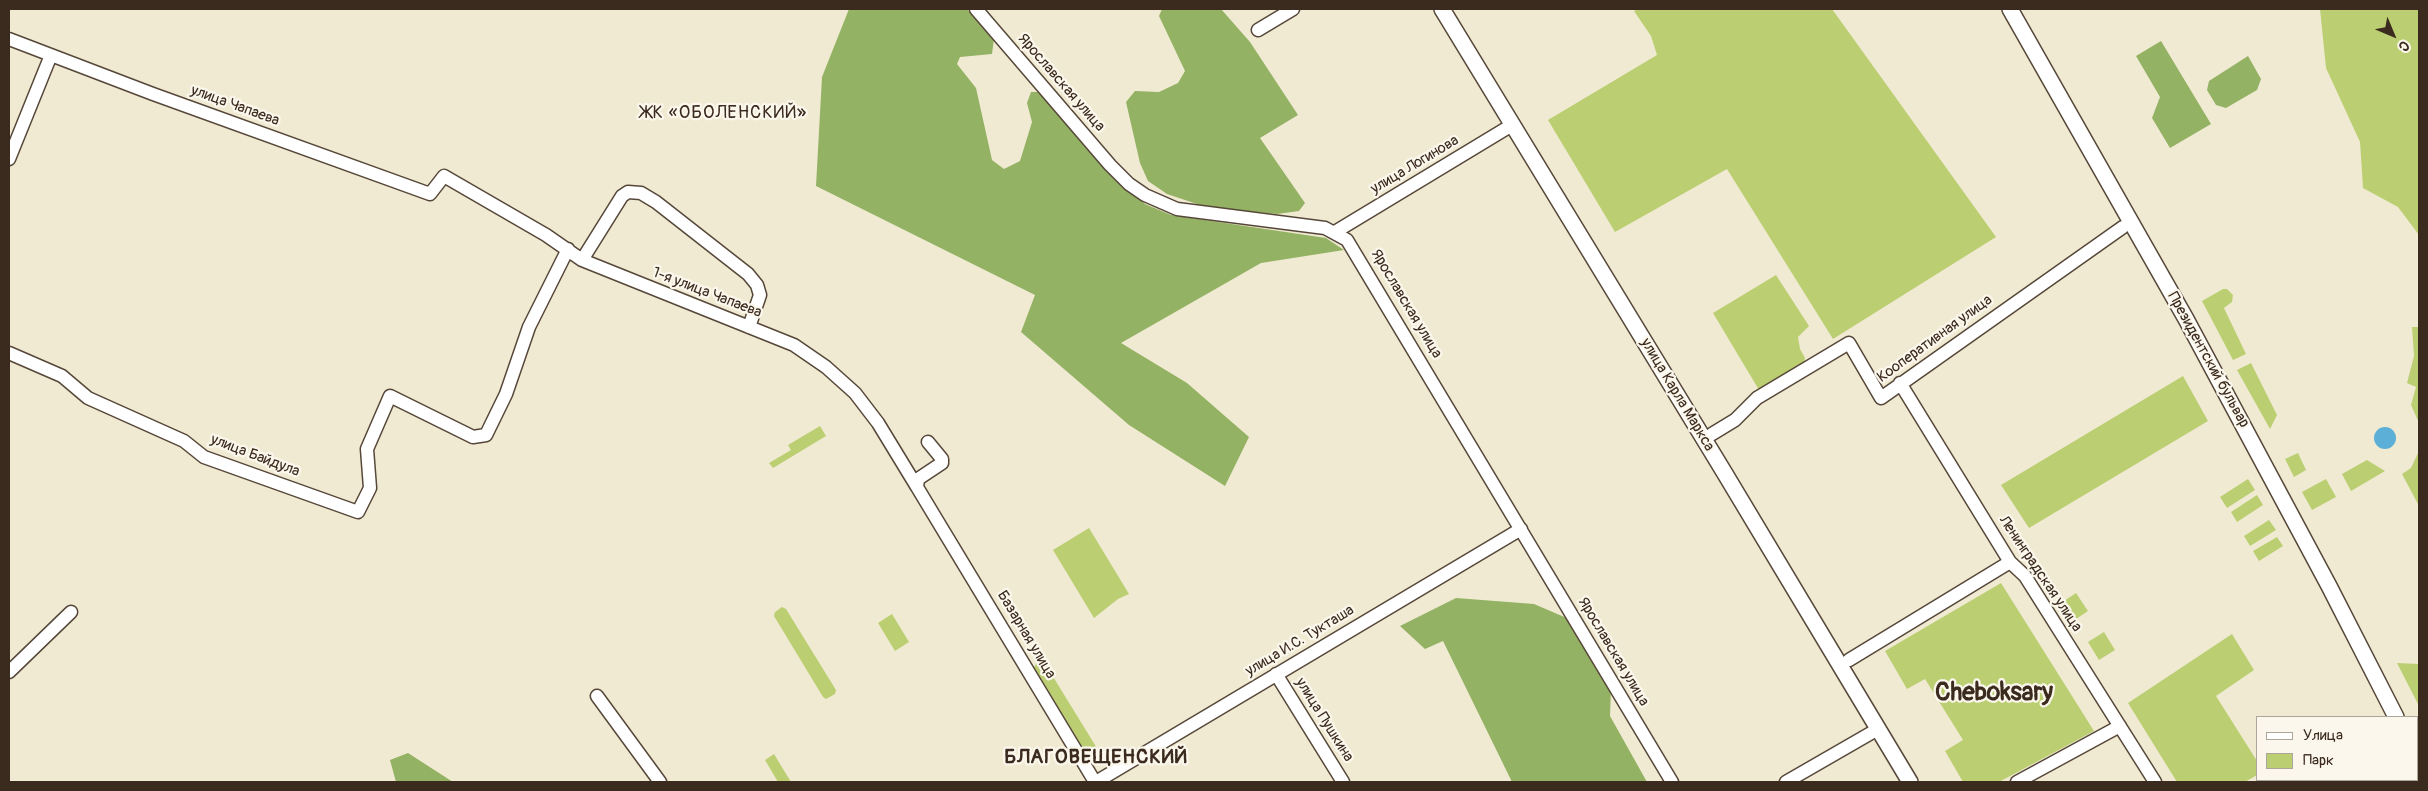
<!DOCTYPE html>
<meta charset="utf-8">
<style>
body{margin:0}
#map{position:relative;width:2428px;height:791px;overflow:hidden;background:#f0ead2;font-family:Pangolin,sans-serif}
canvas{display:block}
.frame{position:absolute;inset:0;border:10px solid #3b2a1e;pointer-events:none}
.legend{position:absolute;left:2256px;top:716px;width:162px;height:65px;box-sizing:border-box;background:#fbf7ec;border:1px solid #aea59a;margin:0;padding:6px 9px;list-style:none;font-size:15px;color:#3b2a1e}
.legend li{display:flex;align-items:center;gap:10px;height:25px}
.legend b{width:25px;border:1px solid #aea59a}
.north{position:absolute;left:2368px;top:10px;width:50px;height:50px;-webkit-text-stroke:4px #fbf7ec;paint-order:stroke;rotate:135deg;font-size:14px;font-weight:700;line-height:20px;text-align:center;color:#3b2a1e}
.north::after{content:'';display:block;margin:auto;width:18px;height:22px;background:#3b2a1e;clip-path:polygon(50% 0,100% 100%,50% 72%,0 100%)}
</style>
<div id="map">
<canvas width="2428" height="791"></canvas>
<div class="frame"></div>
<ul class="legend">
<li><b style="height:6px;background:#fff"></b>Улица</li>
<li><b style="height:14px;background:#bbcf72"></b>Парк</li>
</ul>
<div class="north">С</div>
</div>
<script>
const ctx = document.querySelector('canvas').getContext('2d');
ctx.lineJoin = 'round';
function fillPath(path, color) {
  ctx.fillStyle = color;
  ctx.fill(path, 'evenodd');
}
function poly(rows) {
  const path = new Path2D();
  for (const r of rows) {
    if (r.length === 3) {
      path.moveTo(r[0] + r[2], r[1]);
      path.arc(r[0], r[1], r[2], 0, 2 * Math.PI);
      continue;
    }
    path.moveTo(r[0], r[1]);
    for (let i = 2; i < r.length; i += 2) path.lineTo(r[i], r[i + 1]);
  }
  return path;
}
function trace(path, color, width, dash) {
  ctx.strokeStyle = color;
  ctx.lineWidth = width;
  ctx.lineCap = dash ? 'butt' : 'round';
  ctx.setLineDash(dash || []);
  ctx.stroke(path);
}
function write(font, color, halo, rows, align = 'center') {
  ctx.font = font + ' Pangolin,sans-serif';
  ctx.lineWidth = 4.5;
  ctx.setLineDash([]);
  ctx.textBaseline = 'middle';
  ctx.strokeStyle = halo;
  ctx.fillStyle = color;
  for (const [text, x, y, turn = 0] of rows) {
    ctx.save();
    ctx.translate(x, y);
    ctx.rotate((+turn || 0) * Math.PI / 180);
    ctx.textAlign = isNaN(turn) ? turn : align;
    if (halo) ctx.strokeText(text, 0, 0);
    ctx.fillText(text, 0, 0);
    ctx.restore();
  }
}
fillPath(poly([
 [1638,9,1832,9,1996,237,1833,339,1727,169,1615,232,1548,120,1657,55,1651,36,1634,11],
 [2320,9,2419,9,2419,235,2398,207,2363,188,2360,142,2326,68],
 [1776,275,1809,326,1798,337,1800,349,1805,358,1804,363,1759,390,1713,313],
 [2223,289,2227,289,2233,295,2232,302,2224,308,2246,354,2233,360,2202,301],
 [2412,327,2419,327,2419,423,2411,405,2416,387,2407,383,2414,356],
 [2251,363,2277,415,2270,429,2237,370],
 [2183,376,2208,421,2029,528,2001,485],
 [820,426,826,436,773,468,769,463,791,450,788,445],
 [2419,451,2419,506,2402,474,2411,468],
 [2298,453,2306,470,2294,477,2285,459],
 [2367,460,2385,471,2351,491,2342,474],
 [2248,479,2255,490,2227,508,2220,497],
 [2326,479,2336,497,2312,510,2302,492],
 [2257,495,2263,505,2237,522,2231,512],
 [2269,520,2276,530,2250,546,2244,536],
 [1089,528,1129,594,1118,599,1094,618,1053,550],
 [2277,537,2283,546,2259,561,2253,551],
 [2001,583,2094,731,1999,782,1963,782,1945,751,1963,740,1925,679,1907,689,1885,651],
 [2076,593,2088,611,2073,621,2061,603],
 [782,607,786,609,836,690,835,694,826,699,823,697,774,616,775,612],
 [892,614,909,642,895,651,878,623],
 [2104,632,2115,650,2099,660,2088,642],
 [2232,634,2254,670,2216,696,2257,761,2257,775,2245,782,2177,782,2128,703],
 [1038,662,1044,662,1103,758,1103,761,1099,764,1092,763,1034,667],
 [2397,663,2419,664,2419,706],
 [774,754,791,782,778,782,765,760]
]), '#bbcf72');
fillPath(poly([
 [849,9,967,9,994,39,992,54,960,57,957,64,976,88,992,160,1004,169,1020,161,1032,122,1027,103,1031,92,1040,92,1145,204,1171,215,1326,238,1344,250,1261,263,1121,343,1187,383,1249,437,1225,486,1129,425,1021,332,1035,295,816,186,822,77],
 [1162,9,1221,9,1250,42,1298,115,1260,138,1305,203,1299,211,1277,214,1206,207,1167,194,1148,181,1140,163,1126,102,1135,91,1159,92,1178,83,1185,71,1159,16],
 [2161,41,2211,124,2170,148,2152,118,2160,97,2136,56],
 [2248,56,2261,79,2257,90,2226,108,2216,105,2207,90,2209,81],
 [1456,598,1534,604,1569,619,1611,689,1610,716,1647,782,1512,782,1443,641,1425,649,1400,626],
 [408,753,453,782,396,782,390,760]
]), '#94b264');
fillPath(poly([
 [2385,438,11]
]), '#5cb0d8');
const minor = poly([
 [976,9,1110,165,1129,184,1145,195,1177,209,1325,228,1347,240,1672,782],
 [1258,30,1293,9],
 [9,39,153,94,430,194,444,176,546,235,582,260,794,345,826,367,855,393,878,423,917,487],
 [9,159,51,55],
 [1335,232,1512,125],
 [582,260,622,196,628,192,641,193,656,202,748,274,757,285,760,295,749,327],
 [9,353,62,376,88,398,184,441,204,457,358,512,370,488,367,449,390,396,473,437,486,435,506,394,529,327,568,249],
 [1900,383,2010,562,2025,576,2155,782],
 [1712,434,1735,420,1757,398,1849,343,1881,398,2123,227],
 [928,442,942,459,942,463,918,479,917,487,1095,782],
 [1849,660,2010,562],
 [9,672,71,612],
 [1276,674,1343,782],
 [597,696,660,782],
 [1096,782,1521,529],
 [1786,782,1878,729],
 [2017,782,2120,726]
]);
const major = poly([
 [1442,9,1724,472,1910,782],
 [2010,9,2186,319,2329,586,2396,717],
 [2417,758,2419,763],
 [2417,779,2419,782]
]);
trace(minor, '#564739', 15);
trace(major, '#564739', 18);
trace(minor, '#fff', 12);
trace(major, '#fff', 15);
write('15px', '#3b2a1e', '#fbf7ec', [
 ["Ярославская улица",1061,83,49],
 ["улица Чапаева",235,106,20],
 ["улица Логинова",1415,165,-31],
 ["1-я улица Чапаева",707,293,21],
 ["Ярославская улица",1406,304,59],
 ["Кооперативная улица",1935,339,-36],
 ["Президентский бульвар",2208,360,61],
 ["улица Карла Маркса",1677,395,59],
 ["улица Байдула",255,456,21],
 ["Ленинградская улица",2040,574,56],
 ["Базарная улица",1026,635,59],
 ["улица И.С. Тукташа",1300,641,-31],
 ["Ярославская улица",1613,652,59],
 ["улица Пушкина",1324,720,58]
]);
ctx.letterSpacing = '1px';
write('18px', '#3b2a1e', '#fbf7ec', [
 ["ЖК «ОБОЛЕНСКИЙ»",724,113]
]);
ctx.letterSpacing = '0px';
ctx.letterSpacing = '1px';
write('bold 20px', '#3b2a1e', '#fbf7ec', [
 ["БЛАГОВЕЩЕНСКИЙ",1096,758]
]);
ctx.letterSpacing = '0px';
write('bold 25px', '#3b2a1e', '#fbf7ec', [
 ["Cheboksary",1994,694]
]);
</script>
